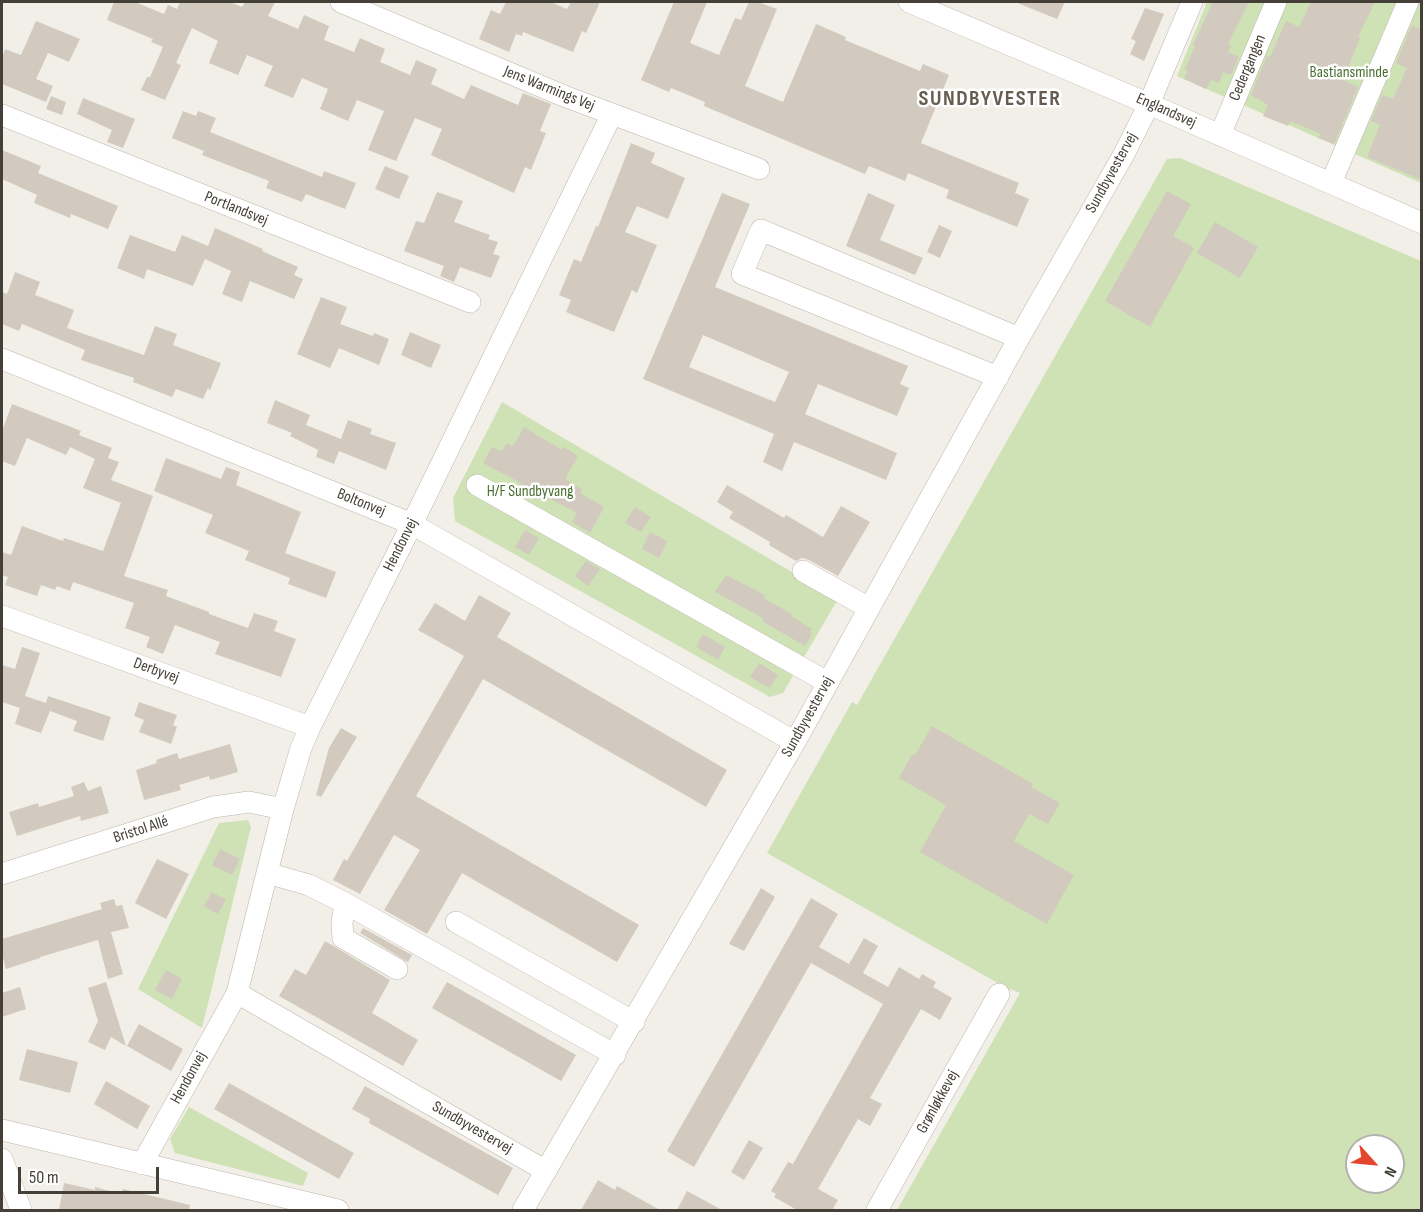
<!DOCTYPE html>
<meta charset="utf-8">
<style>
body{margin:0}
#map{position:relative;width:1423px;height:1212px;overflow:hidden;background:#f2efe8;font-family:"Sofia Sans Condensed",sans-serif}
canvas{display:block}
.frame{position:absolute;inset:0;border:3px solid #443f37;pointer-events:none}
.north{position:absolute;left:1345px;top:1134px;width:60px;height:60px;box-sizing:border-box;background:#fff;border:2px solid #b4b2af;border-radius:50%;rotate:117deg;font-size:16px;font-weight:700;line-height:24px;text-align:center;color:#443f37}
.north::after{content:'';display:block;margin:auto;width:21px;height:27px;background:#e3452e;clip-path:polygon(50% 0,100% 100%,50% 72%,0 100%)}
.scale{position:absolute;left:18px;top:1167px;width:141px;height:27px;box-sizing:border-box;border:3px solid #443f37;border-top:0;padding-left:8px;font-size:18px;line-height:21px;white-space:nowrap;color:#443f37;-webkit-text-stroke:4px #fff;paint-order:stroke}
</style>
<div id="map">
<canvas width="1423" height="1212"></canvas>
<div class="frame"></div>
<div class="north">N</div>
<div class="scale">50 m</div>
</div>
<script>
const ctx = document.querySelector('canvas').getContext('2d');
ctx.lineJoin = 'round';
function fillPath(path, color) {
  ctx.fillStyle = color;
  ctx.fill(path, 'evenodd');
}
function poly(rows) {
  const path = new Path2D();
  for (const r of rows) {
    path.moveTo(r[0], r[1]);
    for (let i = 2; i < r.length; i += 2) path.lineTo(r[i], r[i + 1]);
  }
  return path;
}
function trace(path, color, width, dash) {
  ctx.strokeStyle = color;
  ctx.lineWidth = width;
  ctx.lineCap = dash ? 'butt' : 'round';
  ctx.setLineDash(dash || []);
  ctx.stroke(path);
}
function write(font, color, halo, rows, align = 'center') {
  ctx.font = font + ' "Sofia Sans Condensed",sans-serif';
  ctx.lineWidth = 5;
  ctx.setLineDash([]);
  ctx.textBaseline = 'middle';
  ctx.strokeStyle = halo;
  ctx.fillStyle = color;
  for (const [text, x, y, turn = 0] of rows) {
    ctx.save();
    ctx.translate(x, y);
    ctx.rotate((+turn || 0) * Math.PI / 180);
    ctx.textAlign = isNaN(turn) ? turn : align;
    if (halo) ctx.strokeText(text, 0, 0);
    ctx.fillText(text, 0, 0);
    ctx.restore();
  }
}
fillPath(poly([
 [1207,2,1421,2,1421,183,1177,76],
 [1180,158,1421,261,1421,1210,897,1210,1020,993,1005,987,767,853,852,702,857,705,1167,159],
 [1357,1146,1393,1146,1393,1182,1357,1182],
 [502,402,838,599,783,693,770,697,455,521,453,498],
 [248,820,251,827,202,1028,138,989,219,823],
 [189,1107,308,1173,303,1186,175,1153,170,1139]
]), '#cee2b5');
fillPath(poly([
 [114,2,135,2,164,14,168,5,177,9,180,2,230,2,242,7,245,2,275,2,268,16,298,29,304,15,329,26,324,40,354,52,360,38,385,49,380,62,410,75,416,60,437,69,431,84,464,99,471,85,518,105,523,93,551,104,540,131,546,133,531,170,525,167,514,193,431,155,442,129,415,118,396,161,368,150,384,111,357,100,348,121,320,109,328,89,302,78,293,98,264,86,273,66,247,55,238,75,209,63,218,41,192,28,176,63,181,65,165,100,141,90,147,77,150,77,163,47,151,42,153,39,107,20],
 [506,2,551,2,567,9,571,2,600,2,586,33,582,31,573,52,523,32,522,36,516,34,509,52,479,39,491,10,500,14],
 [674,2,707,2,690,43,719,55,735,18,741,20,749,2,758,2,777,9,745,86,783,102,816,24,846,37,845,40,920,71,923,64,949,75,921,143,1019,183,1015,193,1029,199,1017,227,946,198,949,190,908,173,905,181,869,166,865,174,704,106,705,102,671,88,669,92,641,80],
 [1015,2,1065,2,1057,19],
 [1213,2,1249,2,1228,44,1231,46,1228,52,1239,57,1231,75,1223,72,1219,83,1211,80,1206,89,1184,79,1188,70,1185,69,1195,46,1193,45],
 [1311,2,1375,2,1358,37,1360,38,1343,80,1358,87,1334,144,1318,138,1321,134,1290,121,1288,126,1263,116,1268,105,1251,95,1267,56,1270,57,1286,21,1299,27],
 [1145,8,1164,14,1144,61,1130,54,1136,41,1131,39],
 [36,21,80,39,69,62,48,53,36,79,53,86,46,102,2,84,2,58,5,49,21,55],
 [1412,25,1422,30,1422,180,1367,157,1380,125,1371,121,1382,95,1393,99,1407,68,1396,63],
 [51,96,66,102,62,115,46,109],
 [83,98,135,119,123,148,107,142,112,130,77,114],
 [183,111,196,116,198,111,216,118,210,132,322,177,324,171,356,183,345,209,306,194,302,202,266,188,269,181,202,155,204,151,172,138],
 [631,143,655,153,651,163,685,178,668,219,637,206,625,232,657,245,637,293,632,290,614,332,566,312,571,300,559,295,574,259,581,262,596,226,598,227],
 [2,150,41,166,38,173,118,206,108,229,71,214,70,218,34,203,37,195,2,179],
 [385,166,409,176,399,199,375,189],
 [1167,191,1191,204,1173,236,1194,248,1150,327,1105,301],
 [437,192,463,201,454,222,490,235,488,239,498,242,493,254,500,256,491,278,460,267,454,282,440,276,444,266,404,251,416,221,424,223],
 [722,193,750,204,715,287,908,366,900,384,909,388,897,416,818,384,805,414,897,453,886,480,794,442,782,471,763,462,774,434,643,379],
 [703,335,789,372,775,402,689,367],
 [868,193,895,205,880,240,923,258,915,275,846,246],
 [1215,222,1258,247,1240,278,1197,253],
 [939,225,952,231,940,258,927,252],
 [215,228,263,249,262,251,298,267,294,275,303,279,294,299,250,281,242,302,222,294,231,271,205,259,193,286,147,269,144,279,117,268,130,235,175,252,182,235,208,246],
 [15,272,40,282,35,295,74,310,67,328,144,355,155,326,177,334,173,345,221,363,210,390,208,388,203,399,176,389,172,397,133,382,134,378,81,360,85,350,22,324,19,331,2,324,2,292,7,294],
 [321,297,347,307,340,324,373,336,374,333,389,339,379,365,339,348,330,368,297,354],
 [410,332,441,345,431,368,401,355],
 [275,400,310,415,306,425,341,439,348,420,372,429,370,434,396,443,386,470,339,451,334,464,316,457,318,450,290,436,292,433,267,423],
 [12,404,71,427,81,431,79,435,112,448,108,458,119,462,111,480,153,496,124,576,168,590,166,596,209,612,209,614,248,628,254,613,278,621,274,631,296,639,281,677,215,654,220,642,175,625,163,654,146,647,150,637,125,628,134,603,73,582,70,591,57,586,55,590,41,585,37,596,5,585,8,577,2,575,2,552,11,555,22,526,63,541,64,538,103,551,121,503,83,488,95,459,70,447,66,455,27,438,15,466,2,461,2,431],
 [524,427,562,450,564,447,578,456,565,479,582,489,580,493,604,507,590,533,572,522,577,513,539,493,536,500,517,490,521,483,483,463,492,447,502,451,507,443,513,446],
 [166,458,221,479,226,467,240,472,236,485,301,512,285,553,336,572,326,598,288,584,290,578,245,560,249,551,205,533,213,515,154,491],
 [727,485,784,518,786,515,823,537,841,506,870,522,838,576,809,560,802,558,796,561,769,545,770,542,729,518,733,512,717,502],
 [635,507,651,517,641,532,625,523],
 [525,530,539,538,529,555,515,547],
 [650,532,667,541,659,558,642,549],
 [586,561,600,569,588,586,575,576],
 [726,575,765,595,763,598,792,614,791,616,812,629,810,632,812,634,805,646,762,621,763,618,715,592],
 [479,595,511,613,497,637,727,770,706,807,483,679,416,796,639,925,617,962,462,873,427,934,384,910,420,850,394,835,360,894,333,880,344,859,347,861,464,656,418,630,435,603,465,621],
 [703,634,725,647,718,660,696,647],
 [22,647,40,653,25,696,46,703,48,696,111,717,103,741,73,731,77,721,50,711,41,733,15,724,20,708,2,702,2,665,15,669],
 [759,663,778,675,770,688,750,677],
 [139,702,177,715,173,725,177,727,171,744,139,732,144,720,134,716],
 [932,726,1033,784,1031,787,1060,803,1048,824,1029,814,1014,841,1074,875,1047,924,920,852,946,805,899,778,912,754,915,755],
 [341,728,357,737,321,797,316,795,329,748],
 [230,744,238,772,210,780,209,776,179,785,181,790,144,800,136,770,157,763,156,760,177,753,179,759],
 [84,782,88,791,101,786,109,813,81,821,80,816,17,836,9,812,38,803,39,807,74,796,71,787],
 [220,849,240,859,232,875,212,865],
 [157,859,189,874,166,919,135,903],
 [761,888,775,897,744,951,729,944],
 [212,892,226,900,218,914,204,906],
 [811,898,838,914,819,947,849,964,864,938,878,946,863,973,888,987,899,967,919,979,922,974,936,982,933,987,952,998,940,1020,921,1009,870,1098,882,1104,870,1126,858,1119,818,1189,838,1200,832,1210,797,1210,774,1197,776,1194,771,1191,788,1162,793,1164,883,1004,811,963,694,1167,667,1151],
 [114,899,116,906,122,905,129,928,111,932,123,974,108,979,98,940,40,957,40,958,6,969,2,954,2,939,102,909,100,903],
 [363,928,412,955,408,962,360,933],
 [325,941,390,980,372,1013,418,1040,403,1066,279,996,295,969,306,975],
 [166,970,182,979,172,999,155,990],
 [106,982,126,1046,111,1037,105,1050,88,1042,98,1021,88,988],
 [447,982,576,1055,561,1081,432,1008],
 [20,987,26,1009,2,1017,2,993],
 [139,1024,183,1049,171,1071,127,1046],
 [27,1049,78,1062,70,1093,19,1080],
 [106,1081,150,1106,137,1129,94,1104],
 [229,1083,354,1153,339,1179,214,1109],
 [365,1086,513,1168,498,1195,369,1123,370,1119,352,1109],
 [749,1140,763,1148,744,1180,731,1172],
 [598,1180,615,1190,617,1186,660,1210,581,1210],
 [64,1183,95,1190,95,1187,121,1194,123,1189,190,1205,189,1210,59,1210],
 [687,1191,722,1210,677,1210]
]), '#d2cabe');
const minor = poly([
 [341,2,564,96,759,169],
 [909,2,1149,104,1422,223],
 [2,115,470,302],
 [1220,135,1276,2],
 [1331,183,1408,2],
 [2,359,412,524,795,742],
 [998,377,742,274,761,230,1019,338],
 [477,485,827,682],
 [803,571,869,608],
 [2,616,310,727],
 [267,873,309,885,345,903],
 [2,874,213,807,249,802,283,809],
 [456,922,634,1022],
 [397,969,343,938,342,923,345,903,615,1055],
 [237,993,546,1171],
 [2,1130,338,1210],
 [2,1159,21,1210],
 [142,1164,237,993,283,809,301,748,310,727,412,524,612,114],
 [523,1210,795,742,1019,338,1124,154,1149,104,1192,2],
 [877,1210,999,994]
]);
trace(minor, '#bcb6ab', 22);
trace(minor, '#fff', 21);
write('16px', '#443f37', '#fff', [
 ["Cedergangen",1248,68,-67],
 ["Jens Warmings Vej",549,89,22],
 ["Englandsvej",1166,111,24],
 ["Sundbyvestervej",1112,173,-61],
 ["Portlandsvej",236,209,22],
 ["Boltonvej",361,503,22],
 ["Hendonvej",401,545,-63],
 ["Derbyvej",156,671,20],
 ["Sundbyvestervej",808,717,-61],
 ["Bristol Allé",141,830,-18],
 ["Hendonvej",189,1078,-61],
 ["Grønløkkevej",938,1102,-61],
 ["Sundbyvestervej",472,1128,30]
]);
write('16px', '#4a7031', '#fff', [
 ["Bastiansminde",1349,73],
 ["H/F Sundbyvang",530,492]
]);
ctx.letterSpacing = '1.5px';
write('bold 22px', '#665c50', '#fff', [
 ["SUNDBYVESTER",990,99]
]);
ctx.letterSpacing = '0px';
</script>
